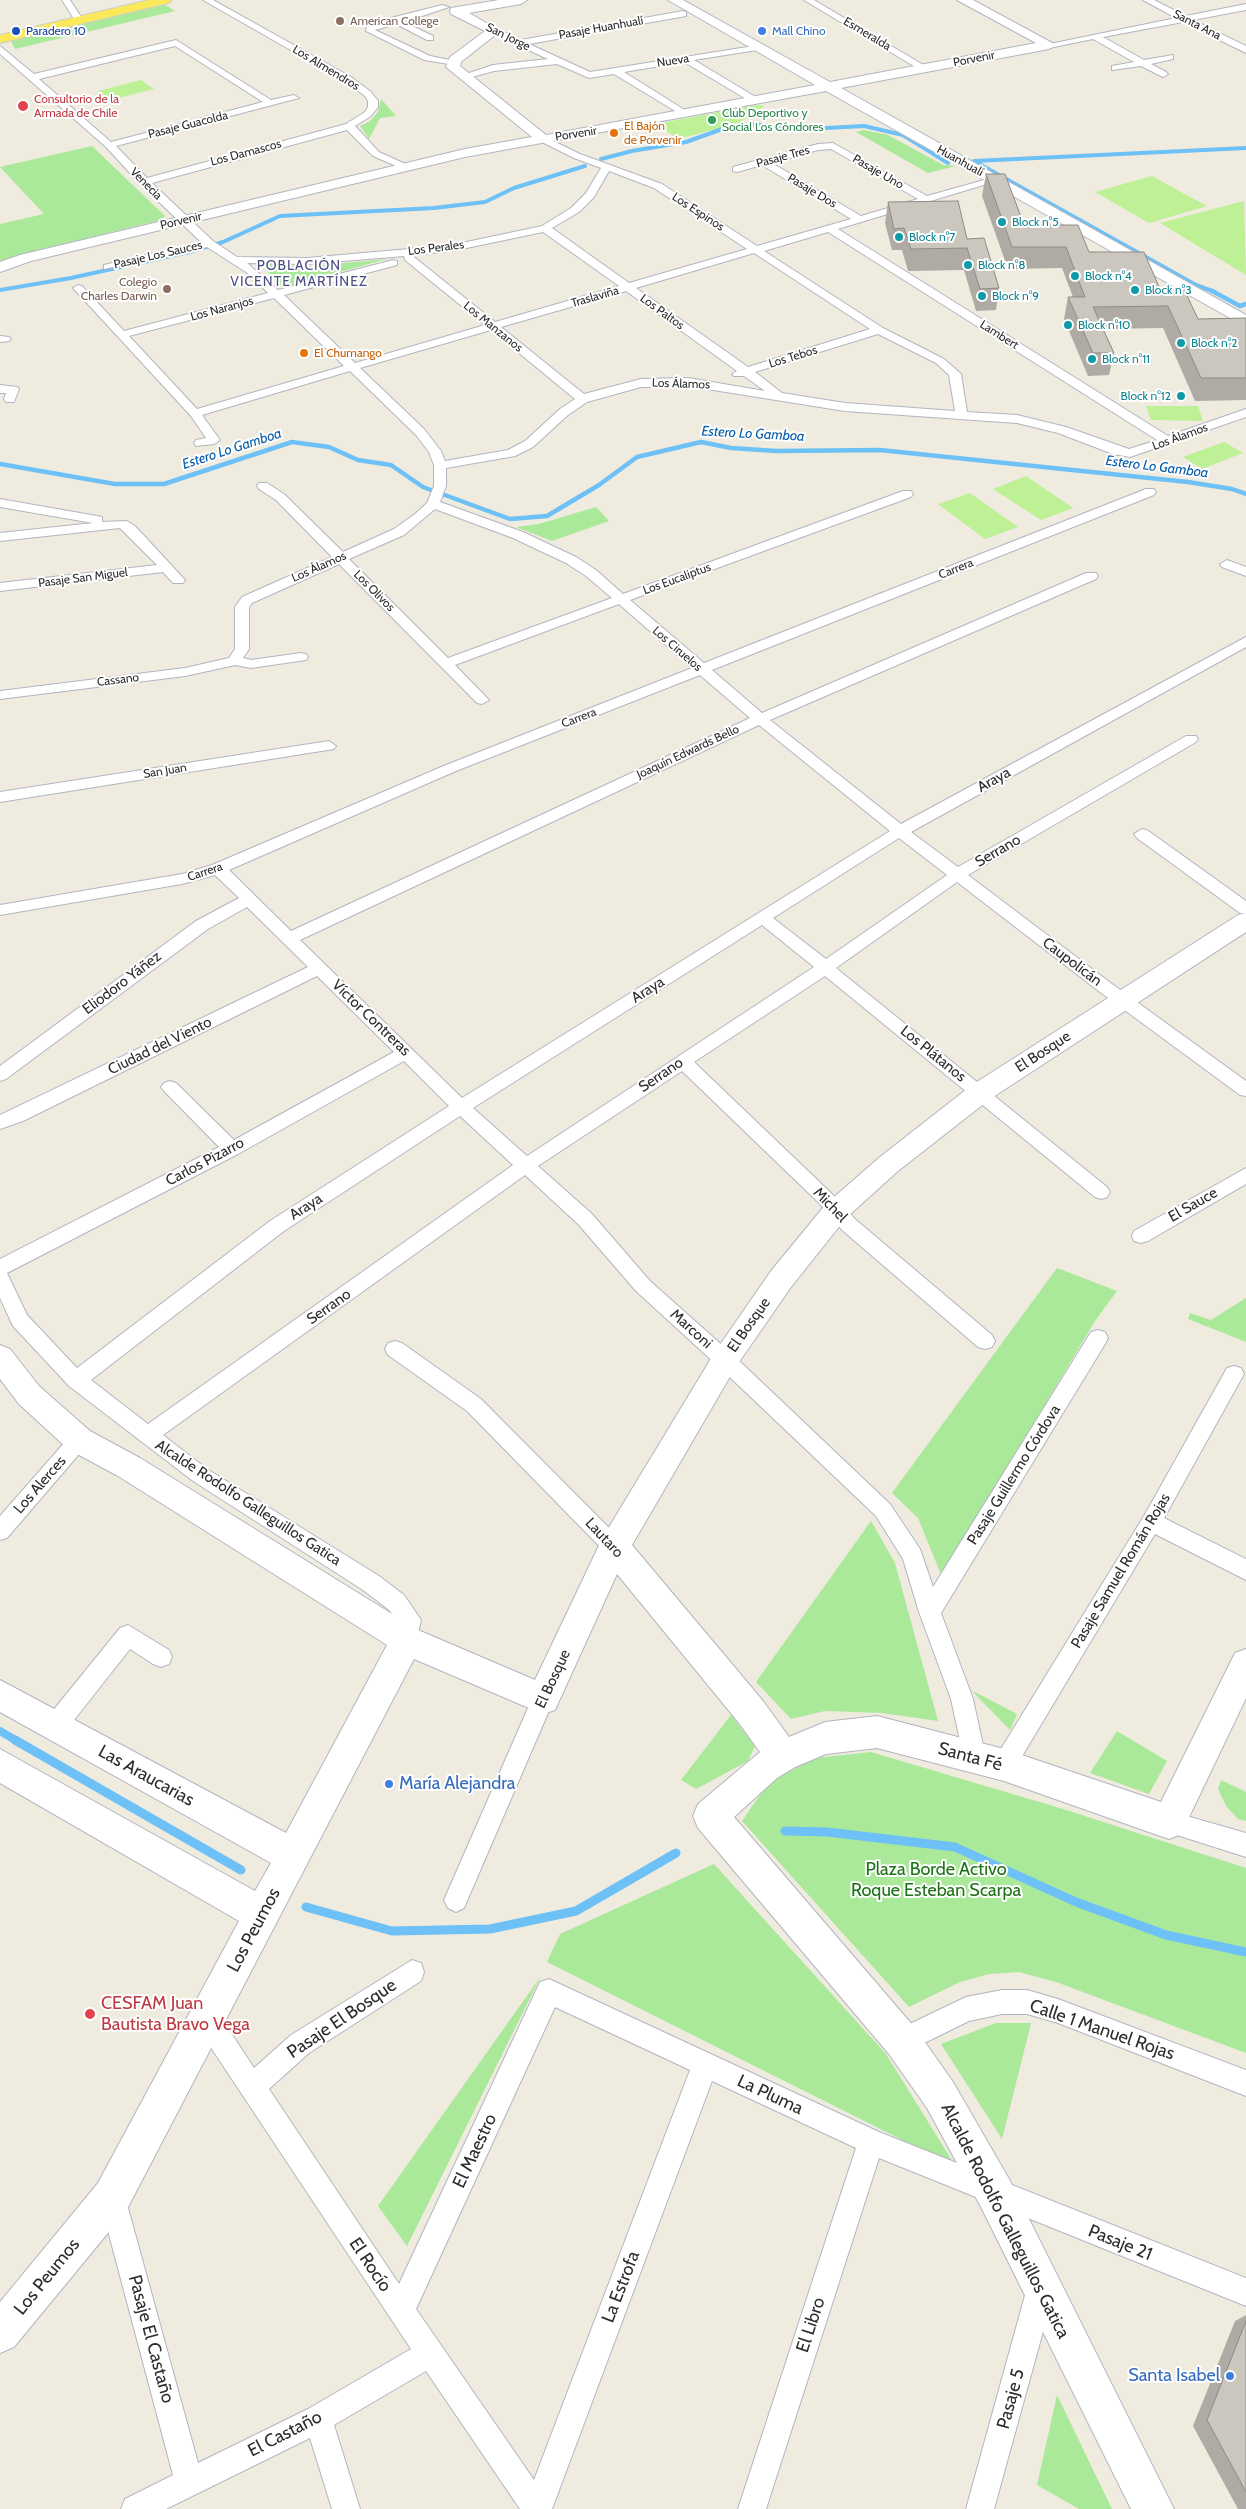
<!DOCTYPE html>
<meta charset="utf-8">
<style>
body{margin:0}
canvas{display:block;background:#efebdf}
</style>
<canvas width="1246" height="2509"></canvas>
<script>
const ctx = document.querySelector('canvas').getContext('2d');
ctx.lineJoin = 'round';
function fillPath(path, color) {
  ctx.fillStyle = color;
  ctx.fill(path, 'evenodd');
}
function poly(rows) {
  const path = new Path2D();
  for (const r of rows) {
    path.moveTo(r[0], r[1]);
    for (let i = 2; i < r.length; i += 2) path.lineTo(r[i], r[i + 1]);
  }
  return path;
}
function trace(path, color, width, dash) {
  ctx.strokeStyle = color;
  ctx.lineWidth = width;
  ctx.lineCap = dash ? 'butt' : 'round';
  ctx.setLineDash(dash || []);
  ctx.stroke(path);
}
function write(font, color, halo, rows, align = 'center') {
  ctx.font = font + ' Cabin,sans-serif';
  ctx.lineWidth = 4;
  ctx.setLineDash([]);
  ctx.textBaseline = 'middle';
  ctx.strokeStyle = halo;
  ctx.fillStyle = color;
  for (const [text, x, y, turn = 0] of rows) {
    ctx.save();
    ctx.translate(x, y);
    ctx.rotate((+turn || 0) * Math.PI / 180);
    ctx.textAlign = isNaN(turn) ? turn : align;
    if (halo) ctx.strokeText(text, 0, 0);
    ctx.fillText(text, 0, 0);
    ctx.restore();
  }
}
fillPath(poly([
 [164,4,175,11,15,49,11,41],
 [381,99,396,116,380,118,369,139,360,126,370,121,378,112],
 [864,130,888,135,943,165,956,166,928,173,856,132],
 [92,146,165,216,161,220,22,254,0,261,0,224,44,214,0,167],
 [387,259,292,285,280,285,263,267,270,264,302,267],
 [596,507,609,521,552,541,516,527,539,524],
 [1057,1268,1117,1291,1095,1321,942,1577,918,1518,892,1493],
 [1246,1298,1246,1342,1188,1319,1190,1313,1211,1320],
 [871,1521,895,1563,938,1721,882,1713,825,1711,791,1719,756,1682],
 [971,1690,1017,1714,1010,1730],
 [731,1715,755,1746,748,1761,696,1789,681,1780],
 [1117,1731,1167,1761,1149,1794,1090,1773],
 [871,1752,1063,1809,1246,1868,1246,2053,1056,1982,1019,1972,989,1974,960,1982,909,2007,742,1821,768,1783,815,1758],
 [1221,1780,1246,1792,1246,1821,1238,1819,1226,1806,1218,1789],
 [714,1864,886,2054,956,2167,547,1962,560,1934],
 [541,1976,407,2246,378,2206],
 [996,2023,1031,2023,1002,2139,941,2044],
 [1057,2395,1112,2509,1079,2509,1037,2485]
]), '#aae999');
fillPath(poly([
 [141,80,154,89,110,100,98,91],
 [756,105,765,106,739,123,678,139,656,124],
 [1152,176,1179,191,1207,206,1149,223,1095,192],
 [1244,201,1246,275,1160,223],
 [1146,406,1198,406,1203,421,1151,420],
 [1224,442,1243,453,1202,469,1183,457],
 [1026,476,1073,508,1041,520,993,489],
 [970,493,1018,527,985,539,938,504]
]), '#bef095');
trace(poly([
 [601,159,632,151,686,142,725,128,755,124,787,130,864,126,903,135,948,163],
 [974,161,1196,285,1215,292],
 [974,161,1246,148],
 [0,290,71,278,189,252,223,242,280,216,434,208,485,202,514,188,585,166]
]), '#6dc1f7', 4);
trace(poly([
 [1212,291,1240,306,1246,304],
 [0,464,115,484,164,484,292,442,329,447,358,460,391,465,423,487,510,519,547,516,599,485,637,457,701,442,731,448,776,451,880,450,1188,482,1232,489,1246,494]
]), '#6dc1f7', 4.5);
trace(poly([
 [0,1731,17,1741]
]), '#6dc1f7', 8);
trace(poly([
 [15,1740,241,1870],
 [785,1831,827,1832,955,1847,1076,1902,1166,1935,1246,1952],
 [306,1907,392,1931,490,1929,576,1911,676,1853]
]), '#6dc1f7', 9);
const street = poly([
 [62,0,70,0,83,20,82,22,76,22,62,0],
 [203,0,213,0,351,77,371,92,378,101,378,107,371,116,355,126,379,152,412,167,403,169,373,156,347,130,152,183,213,241,237,257,307,258,409,249,457,244,542,226,571,208,586,193,601,168,574,158,540,141,540,137,543,136,580,154,662,184,757,246,851,219,762,165,737,172,733,171,733,167,818,144,833,143,927,196,995,177,1000,180,838,229,1168,436,1246,409,1246,417,1130,457,1113,454,1058,433,1017,423,845,411,688,386,641,387,587,402,568,415,533,447,515,456,446,468,446,486,440,502,523,532,576,557,596,570,623,594,903,491,911,491,913,494,911,497,630,600,704,663,1146,489,1154,489,1156,492,1154,495,712,670,762,713,1086,573,1096,573,1098,576,1096,579,770,720,901,824,1246,637,1246,647,911,832,958,867,1186,736,1196,736,1198,739,1196,742,968,875,1112,984,1246,1081,1246,1096,1240,1095,1100,992,957,882,836,968,1107,1187,1110,1192,1107,1197,1101,1199,1095,1197,825,976,694,1062,831,1193,856,1220,992,1335,995,1341,992,1347,985,1349,978,1347,842,1230,819,1203,682,1071,538,1166,592,1214,650,1281,732,1354,890,1504,920,1549,933,1587,1091,1332,1098,1330,1105,1332,1108,1338,1105,1344,941,1613,973,1699,986,1759,983,1767,975,1770,967,1767,964,1759,951,1699,919,1612,903,1559,876,1516,718,1366,636,1291,578,1224,525,1175,163,1435,207,1469,379,1576,404,1595,421,1620,415,1647,407,1650,399,1647,396,1640,399,1622,388,1609,363,1590,193,1481,69,1386,13,1326,0,1298,0,1259,219,1147,164,1091,161,1087,164,1083,170,1081,176,1083,234,1140,394,1052,317,976,23,1121,0,1129,0,1115,308,967,247,907,208,929,6,1079,0,1081,0,1066,196,921,239,898,215,875,182,884,0,915,0,905,182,874,212,865,446,765,692,668,619,604,455,665,489,700,482,704,477,703,339,564,252,603,249,607,249,649,243,658,251,660,301,653,306,654,308,657,306,660,251,668,235,665,185,676,0,699,0,691,185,668,229,658,235,649,235,607,242,597,332,557,276,500,259,489,257,486,259,483,267,483,284,494,343,552,394,529,415,514,427,503,434,486,434,465,429,452,416,435,350,371,202,415,220,440,214,444,196,446,194,443,196,440,206,438,191,416,73,288,78,285,82,286,124,331,268,293,249,274,207,247,104,269,104,265,201,242,140,184,106,147,0,54,0,46,34,74,176,40,271,100,294,95,299,98,116,146,147,178,346,124,365,112,368,107,368,101,365,96,345,81,203,0],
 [175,46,263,102,111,142,39,79,175,46],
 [831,149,918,199,861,216,772,163,818,150,831,149],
 [609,171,654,188,747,249,629,283,552,228,579,212,594,197,609,171],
 [543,232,619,286,495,322,414,257,414,255,457,250,543,232],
 [828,232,1157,440,1129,449,1066,427,1017,415,967,412,961,374,944,359,883,328,764,251,828,232],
 [754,253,870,329,748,367,636,288,754,253],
 [404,256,405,260,485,325,355,363,284,295,397,265,397,261,393,260,278,290,247,263,307,264,404,256],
 [626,291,737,371,732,374,734,376,744,376,765,391,688,378,641,379,584,394,501,327,626,291],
 [274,298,344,366,197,409,129,336,274,298],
 [491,330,575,399,560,409,525,441,508,450,445,461,441,451,424,429,360,368,491,330],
 [878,334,936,363,949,375,955,411,845,403,782,393,755,372,878,334],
 [435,509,513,538,566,563,586,576,612,598,448,658,349,559,404,535,435,509],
 [700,675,750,718,291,931,229,870,456,771,700,675],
 [759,725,890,831,462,1098,300,940,759,725],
 [899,838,947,875,826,959,773,918,899,838],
 [762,925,814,967,527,1156,473,1108,762,925],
 [404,1061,449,1106,270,1221,77,1368,27,1315,7,1273,238,1154,404,1061],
 [460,1116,513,1165,148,1424,91,1380,284,1231,460,1116],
 [804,0,814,0,930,69,922,71,804,0],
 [1143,0,1154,0,1186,16,1246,4,1246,10,1193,20,1246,46,1246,53,1183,22,1103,37,1144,60,1173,55,1173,59,1151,64,1166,72,1168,74,1163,77,1141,66,1112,70,1112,66,1134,62,1093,39,1049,48,1045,45,1176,18,1143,0],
 [442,5,449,7,404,22,433,36,433,40,427,40,396,24,375,30,430,56,455,61,455,65,424,60,366,31,367,27,391,18,442,5],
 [683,11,686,12,686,16,529,44,590,72,760,45,761,47,757,50,694,60,759,99,759,103,753,103,684,62,624,72,688,112,690,114,685,117,614,74,589,78,557,64,494,71,465,79,460,76,493,65,548,59,491,33,491,29,497,29,521,40,683,11],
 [0,336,9,337,11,339,9,341,0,342,0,336],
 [0,385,17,387,19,389,14,402,6,402,4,399,6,393,0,393,0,385],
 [0,499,97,516,102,517,102,522,127,521,135,526,185,580,183,583,173,583,163,572,0,591,0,583,157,565,120,528,0,541,0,533,93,523,0,507,0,499],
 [1227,560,1246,567,1246,576,1222,567,1220,564,1227,560],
 [329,741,336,746,334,749,0,802,0,792,329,741],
 [1142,829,1147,830,1246,901,1246,914,1240,913,1137,838,1134,834,1142,829],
 [1246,1168,1246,1184,1148,1241,1141,1243,1134,1241,1132,1236,1134,1231,1246,1168],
 [395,1341,402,1343,481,1399,621,1540,625,1547,621,1554,614,1556,607,1554,467,1411,388,1355,385,1349,388,1343,395,1341],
 [1234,1366,1241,1368,1244,1374,1164,1518,1246,1559,1246,1580,1155,1534,1012,1773,1004,1776,996,1773,993,1765,996,1757,1144,1516,1227,1368,1234,1366],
 [79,1431,86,1434,89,1440,86,1446,7,1538,0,1540,0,1516,72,1434,79,1431],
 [128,1625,169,1650,172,1657,169,1664,161,1667,153,1664,130,1649,63,1734,55,1737,47,1734,44,1726,47,1718,120,1628,128,1625],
 [543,1689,551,1692,554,1699,464,1908,456,1912,448,1908,444,1900,535,1692,543,1689],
 [1169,1811,1246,1833,1246,1857,1161,1830,1157,1822,1161,1814,1169,1811],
 [412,1960,421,1963,424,1972,421,1981,309,2053,269,2089,399,2284,540,1982,549,1979,879,2132,1246,2278,1246,2306,879,2158,766,2509,738,2509,856,2148,712,2081,552,2509,520,2509,426,2371,334,2425,360,2509,332,2509,310,2438,166,2509,121,2509,125,2499,173,2475,99,2197,103,2188,112,2184,121,2188,125,2197,198,2463,308,2409,411,2349,198,2028,195,2019,198,2010,207,2007,216,2010,254,2068,291,2035,412,1960],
 [555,2007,690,2070,534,2480,416,2309,555,2007],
 [1002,1990,1027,1990,1058,1999,1246,2070,1246,2096,1058,2023,1027,2014,1002,2014,969,2021,902,2054,893,2050,889,2041,893,2032,966,1997,1002,1990],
 [1041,2274,1051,2278,1055,2288,994,2509,966,2509,1027,2288,1031,2278,1041,2274]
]);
const secondary = poly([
 [499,0,527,0,521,4,469,13,500,31,461,62,460,66,546,135,815,85,668,0,683,0,830,82,1036,43,957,0,973,0,1056,45,1049,49,841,88,1246,315,1246,327,826,91,465,157,31,261,0,272,0,262,20,255,465,149,532,137,446,67,450,57,485,31,451,14,450,11,451,8,499,0],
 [1246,913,1246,932,990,1099,898,1171,846,1218,791,1287,735,1368,632,1545,763,1701,789,1737,825,1722,877,1716,1004,1749,1161,1802,1235,1653,1246,1649,1246,1698,1181,1834,1169,1839,1004,1781,877,1748,826,1754,795,1767,777,1778,734,1817,915,2028,953,2082,1009,2179,1174,2509,1131,2509,981,2207,927,2108,889,2054,698,1828,693,1816,698,1804,760,1752,739,1723,617,1574,555,1710,543,1714,414,1659,126,2211,14,2347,0,2353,0,2302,98,2183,239,1921,0,1783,0,1749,255,1891,271,1863,0,1712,0,1680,286,1833,387,1645,118,1476,68,1449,19,1404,0,1379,0,1345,10,1349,39,1386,90,1431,140,1458,418,1630,535,1680,603,1537,715,1352,771,1271,826,1204,880,1157,972,1085,1238,915,1246,913]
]);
const primary = poly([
 [149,0,171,0,169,3,0,43,0,35,149,0]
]);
trace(street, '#b3b4c1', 2);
trace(secondary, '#b3b4c1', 2);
trace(primary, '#cdcdcd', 2);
fillPath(street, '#fff');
fillPath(secondary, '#fff');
fillPath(primary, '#fae95a');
fillPath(poly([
 [986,174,1024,225,1089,252,1160,289,1198,319,1246,318,1246,400,1195,401,1163,328,1103,329,1114,353,1109,375,1088,376,1064,319,1068,297,1073,297,1062,268,1008,269,982,196],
 [888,202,967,239,999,288,996,310,976,311,964,270,908,271,902,250,892,250,885,223],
 [1246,2315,1246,2509,1238,2509,1193,2426,1235,2321]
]), '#afaba4');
const building = poly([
 [986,174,1005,174,1024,225,1078,225,1089,252,1144,252,1160,289,1184,289,1198,319,1246,318,1246,378,1201,378,1168,306,1093,307,1114,353,1093,353,1068,297,1085,297,1066,247,1012,247,986,174],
 [958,201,967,239,984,238,999,288,980,289,967,248,911,249,904,228,894,229,888,202,958,201],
 [1246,2321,1246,2492,1207,2420,1246,2321]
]);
fillPath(building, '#cbc7bf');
trace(building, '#8e8b86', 1);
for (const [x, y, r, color] of [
 [340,21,5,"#8d6e63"],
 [16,31,5,"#1a4fb4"],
 [762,31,5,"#3f7fe0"],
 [23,106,6,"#e0444e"],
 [712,120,5,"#2e9e5b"],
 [614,133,5,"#e8710a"],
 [1002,222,5,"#0f9aa8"],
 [899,237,5,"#0f9aa8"],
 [968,265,5,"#0f9aa8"],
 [1075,276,5,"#0f9aa8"],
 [167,289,5,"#8d6e63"],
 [1135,290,5,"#0f9aa8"],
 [982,296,5,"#0f9aa8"],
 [1068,325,5,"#0f9aa8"],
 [1181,343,5,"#0f9aa8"],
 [304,353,5,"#e8710a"],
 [1092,359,5,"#0f9aa8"],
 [1181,396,5,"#0f9aa8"],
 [389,1784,5,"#3f7fe0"],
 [90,2014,6,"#e0444e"],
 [1230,2376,5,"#3f7fe0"]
]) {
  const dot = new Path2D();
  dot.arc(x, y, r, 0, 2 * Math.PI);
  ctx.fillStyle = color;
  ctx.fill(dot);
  trace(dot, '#fff', 2);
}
write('12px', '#785e54', '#fff', [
 ["American College",350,21],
 ["Colegio",157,282,"right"],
 ["Charles Darwin",157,296,"right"]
], 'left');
write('12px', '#2d2d2d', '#fff', [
 ["Santa Ana",1197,25,27],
 ["Pasaje Huanhualí",601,28,-10],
 ["Esmeralda",867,34,31],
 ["San Jorge",508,37,26],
 ["Porvenir",974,59,-11],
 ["Nueva",673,61,-9],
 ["Los Almendros",326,68,31],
 ["Pasaje Guacolda",188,125,-14],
 ["Porvenir",576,134,-9],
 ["Los Damascos",246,153,-15],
 ["Pasaje Tres",783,157,-15],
 ["Huanhualí",960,161,29],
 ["Pasaje Uno",878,172,30],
 ["Venecia",146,184,45],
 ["Pasaje Dos",812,191,31],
 ["Los Espinos",698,212,33],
 ["Porvenir",181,221,-13],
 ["Los Perales",436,248,-7],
 ["Pasaje Los Sauces",158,255,-13],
 ["Traslaviña",595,297,-16],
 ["Los Naranjos",222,309,-15],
 ["Los Paltos",662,312,36],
 ["Los Manzanos",493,327,39],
 ["Lambert",999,335,32],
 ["Los Tebos",793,357,-17],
 ["Los Álamos",681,384,2],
 ["Los Álamos",1180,437,-20],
 ["Los Álamos",319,567,-24],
 ["Carrera",956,569,-22],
 ["Pasaje San Miguel",83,578,-7],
 ["Los Eucaliptus",677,579,-20],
 ["Los Olivos",374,591,45],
 ["Los Ciruelos",677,649,41],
 ["Cassano",118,680,-7],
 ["Carrera",579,718,-21],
 ["Joaquín Edwards Bello",688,752,-25],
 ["San Juan",165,771,-9],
 ["Carrera",205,872,-18]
]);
write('12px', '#164399', '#fff', [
 ["Paradero 10",26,31]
], 'left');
write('12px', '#366cbe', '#fff', [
 ["Mall Chino",772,31]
], 'left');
write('12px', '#be3a42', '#fff', [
 ["Consultorio de la",34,99],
 ["Armada de Chile",34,113]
], 'left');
write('12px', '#27864d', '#fff', [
 ["Club Deportivo y",722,113],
 ["Social Los Cóndores",722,127]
], 'left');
write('12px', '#c56008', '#fff', [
 ["El Bajón",624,126],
 ["de Porvenir",624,140],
 ["El Chumango",314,353]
], 'left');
write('12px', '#0d838f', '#fff', [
 ["Block n°5",1012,222],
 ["Block n°7",909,237],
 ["Block n°8",978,265],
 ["Block n°4",1085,276],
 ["Block n°3",1145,290],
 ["Block n°9",992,296],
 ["Block n°10",1078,325],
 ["Block n°2",1191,343],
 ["Block n°11",1102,359],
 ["Block n°12",1171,396,"right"]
], 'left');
ctx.letterSpacing = '1px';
write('14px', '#4a4d82', '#fff', [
 ["POBLACIÓN",299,266],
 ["VICENTE MARTÍNEZ",299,282]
]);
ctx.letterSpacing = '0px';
write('italic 14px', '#055caa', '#fff', [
 ["Estero Lo Gamboa",753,434,3],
 ["Estero Lo Gamboa",232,449,-18],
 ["Estero Lo Gamboa",1157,467,7]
]);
write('15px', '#2d2d2d', '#fff', [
 ["Araya",994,780,-29],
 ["Serrano",998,851,-30],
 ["Caupolicán",1072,962,37],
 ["Eliodoro Yáñez",122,983,-37],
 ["Araya",648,990,-32],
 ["Víctor Contreras",371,1018,44],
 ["Ciudad del Viento",160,1046,-26],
 ["El Bosque",1043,1052,-33],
 ["Los Plátanos",933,1054,39],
 ["Serrano",661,1075,-34],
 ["Carlos Pizarro",205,1162,-28],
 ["Michel",830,1205,46],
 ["El Sauce",1193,1205,-30],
 ["Araya",306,1207,-33],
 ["Serrano",329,1307,-35],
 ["El Bosque",749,1325,-55],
 ["Marconi",691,1329,42],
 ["Pasaje Guillermo Córdova",1014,1475,-58],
 ["Los Alerces",40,1485,-49],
 ["Alcalde Rodolfo Galleguillos Gatica",248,1503,33],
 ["Lautaro",604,1538,47],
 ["Pasaje Samuel Román Rojas",1121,1571,-59],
 ["El Bosque",553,1679,-65]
]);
write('18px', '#2d2d2d', '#fff', [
 ["Santa Fé",970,1757,15],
 ["Las Araucarias",146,1776,29],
 ["Los Peumos",254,1930,-62],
 ["Pasaje El Bosque",342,2019,-34],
 ["Calle 1 Manuel Rojas",1102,2030,19],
 ["La Pluma",770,2095,25],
 ["El Maestro",475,2151,-65],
 ["Alcalde Rodolfo Galleguillos Gatica",1005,2221,63],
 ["Pasaje 21",1120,2243,22],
 ["El Rocío",370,2265,56],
 ["Los Peumos",47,2277,-51],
 ["La Estrofa",621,2287,-69],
 ["El Libro",811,2325,-72],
 ["Pasaje El Castaño",151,2339,75],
 ["Pasaje 5",1011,2399,-75],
 ["El Castaño",285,2434,-27]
]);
write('18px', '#366cbe', '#fff', [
 ["María Alejandra",399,1784],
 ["Santa Isabel",1220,2376,"right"]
], 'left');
write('18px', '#1e7216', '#fff', [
 ["Plaza Borde Activo",936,1870],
 ["Roque Esteban Scarpa",936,1891]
]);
write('18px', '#be3a42', '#fff', [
 ["CESFAM Juan",101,2004],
 ["Bautista Bravo Vega",101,2025]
], 'left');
</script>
